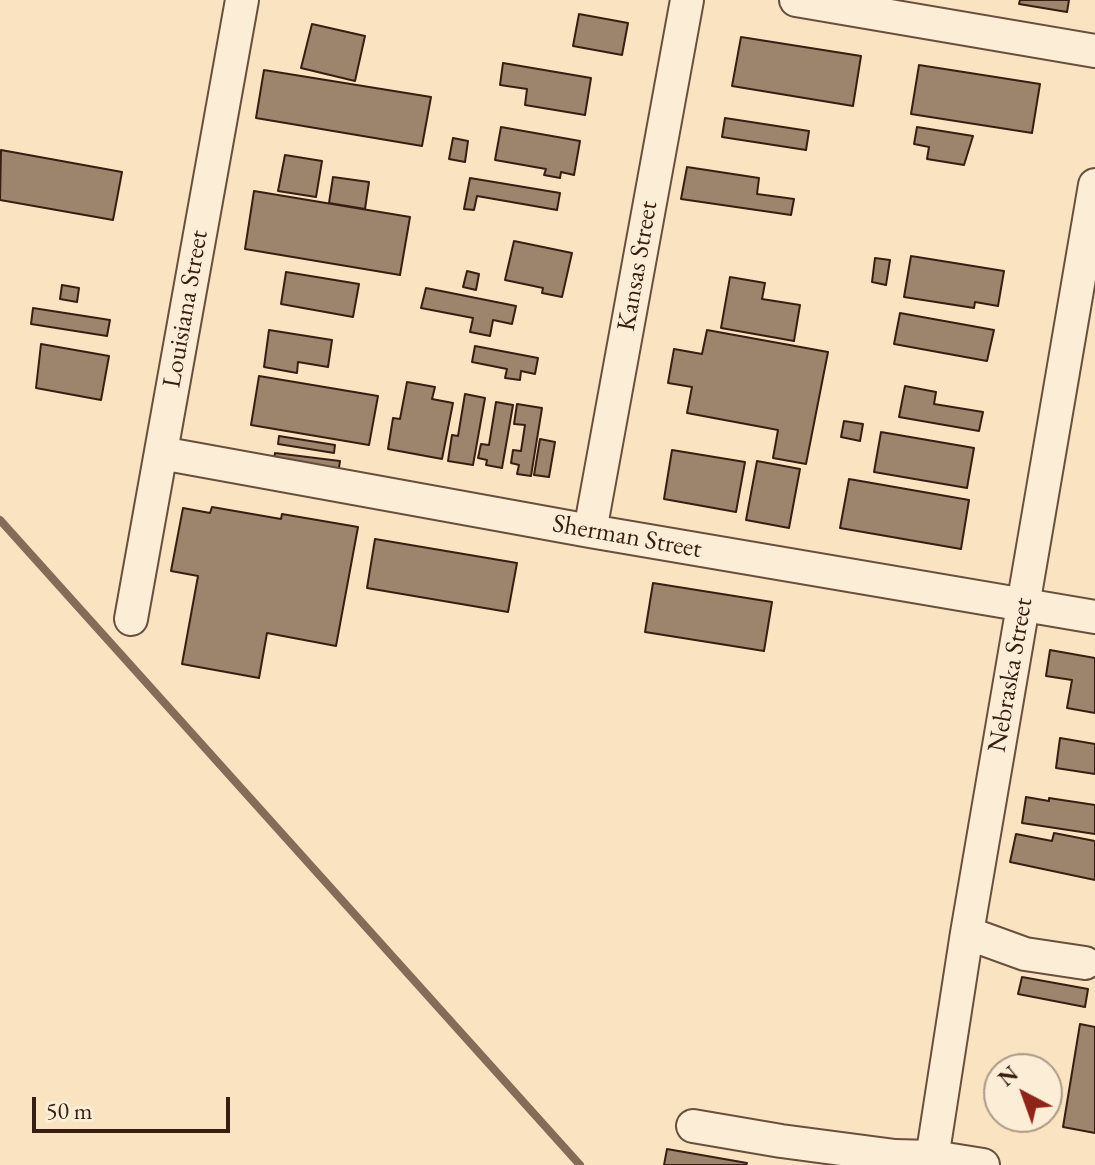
<!DOCTYPE html>
<style>
body{margin:0}
#map{position:relative;width:1095px;height:1165px;overflow:hidden;background:#fae3c1;font-family:"EB Garamond",serif}
canvas{display:block}
.north{position:absolute;left:983px;top:1053px;width:80px;height:80px;box-sizing:border-box;background:#fcedd7;border:2px solid #ad9a88;border-radius:50%;rotate:319deg;font-size:22px;font-weight:700;line-height:32px;text-align:center;color:#371e12}
.north::after{content:'';display:block;margin:auto;width:28px;height:36px;background:#8f2418;clip-path:polygon(50% 0,100% 100%,50% 72%,0 100%)}
.scale{position:absolute;left:32px;top:1097px;width:198px;height:36px;box-sizing:border-box;border:4px solid #371e12;border-top:0;padding-left:10px;font-size:24px;line-height:28px;white-space:nowrap;color:#371e12;-webkit-text-stroke:6px #fcedd7;paint-order:stroke}
</style>
<div id="map">
<canvas width="1095" height="1165"></canvas>
<div class="north">N</div>
<div class="scale">50 m</div>
</div>
<script>
const ctx = document.querySelector('canvas').getContext('2d');
ctx.lineJoin = 'round';
function poly(rows) {
  const path = new Path2D();
  for (const r of rows) {
    path.moveTo(r[0], r[1]);
    for (let i = 2; i < r.length; i += 2) path.lineTo(r[i], r[i + 1]);
  }
  return path;
}
function trace(path, color, width, dash) {
  ctx.strokeStyle = color;
  ctx.lineWidth = width;
  ctx.lineCap = dash ? 'butt' : 'round';
  ctx.setLineDash(dash || []);
  ctx.stroke(path);
}
function fillPath(path, color) {
  ctx.fillStyle = color;
  ctx.fill(path, 'evenodd');
}
function write(font, color, halo, rows, align = 'center') {
  ctx.font = font + ' "EB Garamond",serif';
  ctx.lineWidth = 7;
  ctx.setLineDash([]);
  ctx.textBaseline = 'middle';
  ctx.strokeStyle = halo;
  ctx.fillStyle = color;
  for (const [text, x, y, turn = 0] of rows) {
    ctx.save();
    ctx.translate(x, y);
    ctx.rotate((+turn || 0) * Math.PI / 180);
    ctx.textAlign = isNaN(turn) ? turn : align;
    if (halo) ctx.strokeText(text, 0, 0);
    ctx.fillText(text, 0, 0);
    ctx.restore();
  }
}
trace(poly([
 [0,520,580,1165]
]), '#846c58', 8);
const building = poly([
 [1020,0,1069,0,1067,12,1019,4,1020,0],
 [579,14,628,23,622,55,573,46,579,14],
 [312,24,365,36,355,81,301,68,312,24],
 [741,37,861,56,853,106,732,86,741,37],
 [503,63,591,78,585,115,525,105,527,89,500,85,503,63],
 [919,65,1040,84,1032,133,911,114,919,65],
 [264,70,431,97,422,146,256,118,264,70],
 [725,118,809,131,806,150,722,137,725,118],
 [501,127,580,141,574,175,561,172,560,178,544,175,546,169,495,160,501,127],
 [917,127,973,136,964,165,927,159,929,147,914,144,917,127],
 [453,138,468,141,465,162,449,159,453,138],
 [1,150,122,172,113,220,0,200,1,150],
 [285,155,322,161,316,197,278,191,285,155],
 [687,167,759,178,757,194,794,199,791,215,681,199,687,167],
 [333,177,369,182,365,209,329,203,333,177],
 [470,178,560,193,557,210,477,196,474,210,464,209,470,178],
 [254,191,410,217,400,275,245,249,254,191],
 [514,241,572,253,562,297,542,293,543,288,505,280,514,241],
 [911,256,1004,271,998,306,975,302,974,308,904,297,911,256],
 [875,258,890,260,886,285,872,282,875,258],
 [467,271,479,274,476,290,463,287,467,271],
 [286,272,359,284,353,317,281,304,286,272],
 [730,277,765,283,762,299,800,305,794,341,721,328,730,277],
 [62,285,79,288,77,302,60,299,62,285],
 [426,288,516,306,512,324,493,320,490,336,470,332,473,318,421,308,426,288],
 [33,308,110,320,107,336,31,324,33,308],
 [900,313,994,330,987,361,894,344,900,313],
 [269,330,332,340,328,367,298,362,297,373,264,367,269,330],
 [707,330,828,352,806,464,773,458,778,430,687,413,692,387,668,383,674,349,702,354,707,330],
 [41,344,109,356,101,400,36,388,41,344],
 [475,346,538,358,535,374,521,371,520,380,505,378,507,369,472,362,475,346],
 [259,376,378,396,369,445,251,425,259,376],
 [407,382,435,387,432,399,453,403,442,459,388,449,393,418,400,419,407,382],
 [905,386,936,392,934,404,983,412,979,431,899,417,905,386],
 [465,394,485,398,473,465,448,461,452,435,458,436,465,394],
 [496,402,513,405,502,468,486,465,487,460,478,458,481,444,489,445,496,402],
 [517,404,542,408,531,476,517,474,519,465,511,463,513,450,521,451,525,425,514,424,517,404],
 [844,421,863,424,860,441,841,437,844,421],
 [881,432,974,448,967,488,874,472,881,432],
 [279,436,335,445,334,453,278,444,279,436],
 [540,439,555,442,549,477,534,475,540,439],
 [672,450,745,462,736,512,664,499,672,450],
 [275,453,340,461,338,474,273,465,275,453],
 [757,461,800,469,789,528,746,520,757,461],
 [849,479,969,500,961,549,840,528,849,479],
 [212,507,281,519,282,514,358,527,336,646,267,633,259,678,182,664,198,576,171,571,183,508,210,513,212,507],
 [375,539,517,563,508,612,367,588,375,539],
 [653,583,772,602,764,651,645,632,653,583],
 [1050,650,1095,658,1095,713,1067,708,1072,680,1046,676,1050,650],
 [1060,738,1095,744,1095,774,1056,768,1060,738],
 [1026,797,1049,801,1049,798,1095,805,1095,834,1022,823,1026,797],
 [1054,833,1095,841,1095,880,1010,862,1016,834,1052,841,1054,833],
 [1022,977,1088,989,1085,1007,1018,994,1022,977],
 [1080,1024,1095,1027,1095,1133,1063,1127,1080,1024],
 [667,1149,747,1163,746,1165,664,1165,667,1149]
]);
fillPath(building, '#9c846d');
trace(building, '#371e12', 2);
const minor = poly([
 [796,0,1095,51],
 [161,453,590,531,1095,617],
 [590,531,687,0],
 [131,619,242,0],
 [967,933,1025,954,1085,963],
 [693,1126,781,1141,895,1156,933,1157,983,1165],
 [931,1165,967,933,1095,185]
]);
trace(minor, '#684f3e', 36);
trace(minor, '#fcedd7', 32);
write('26px', '#371e12', '#fcedd7', [
 ["Kansas Street",638,266,-80],
 ["Louisiana Street",186,309,-80],
 ["Sherman Street",627,537,10],
 ["Nebraska Street",1011,675,-80]
]);
</script>
